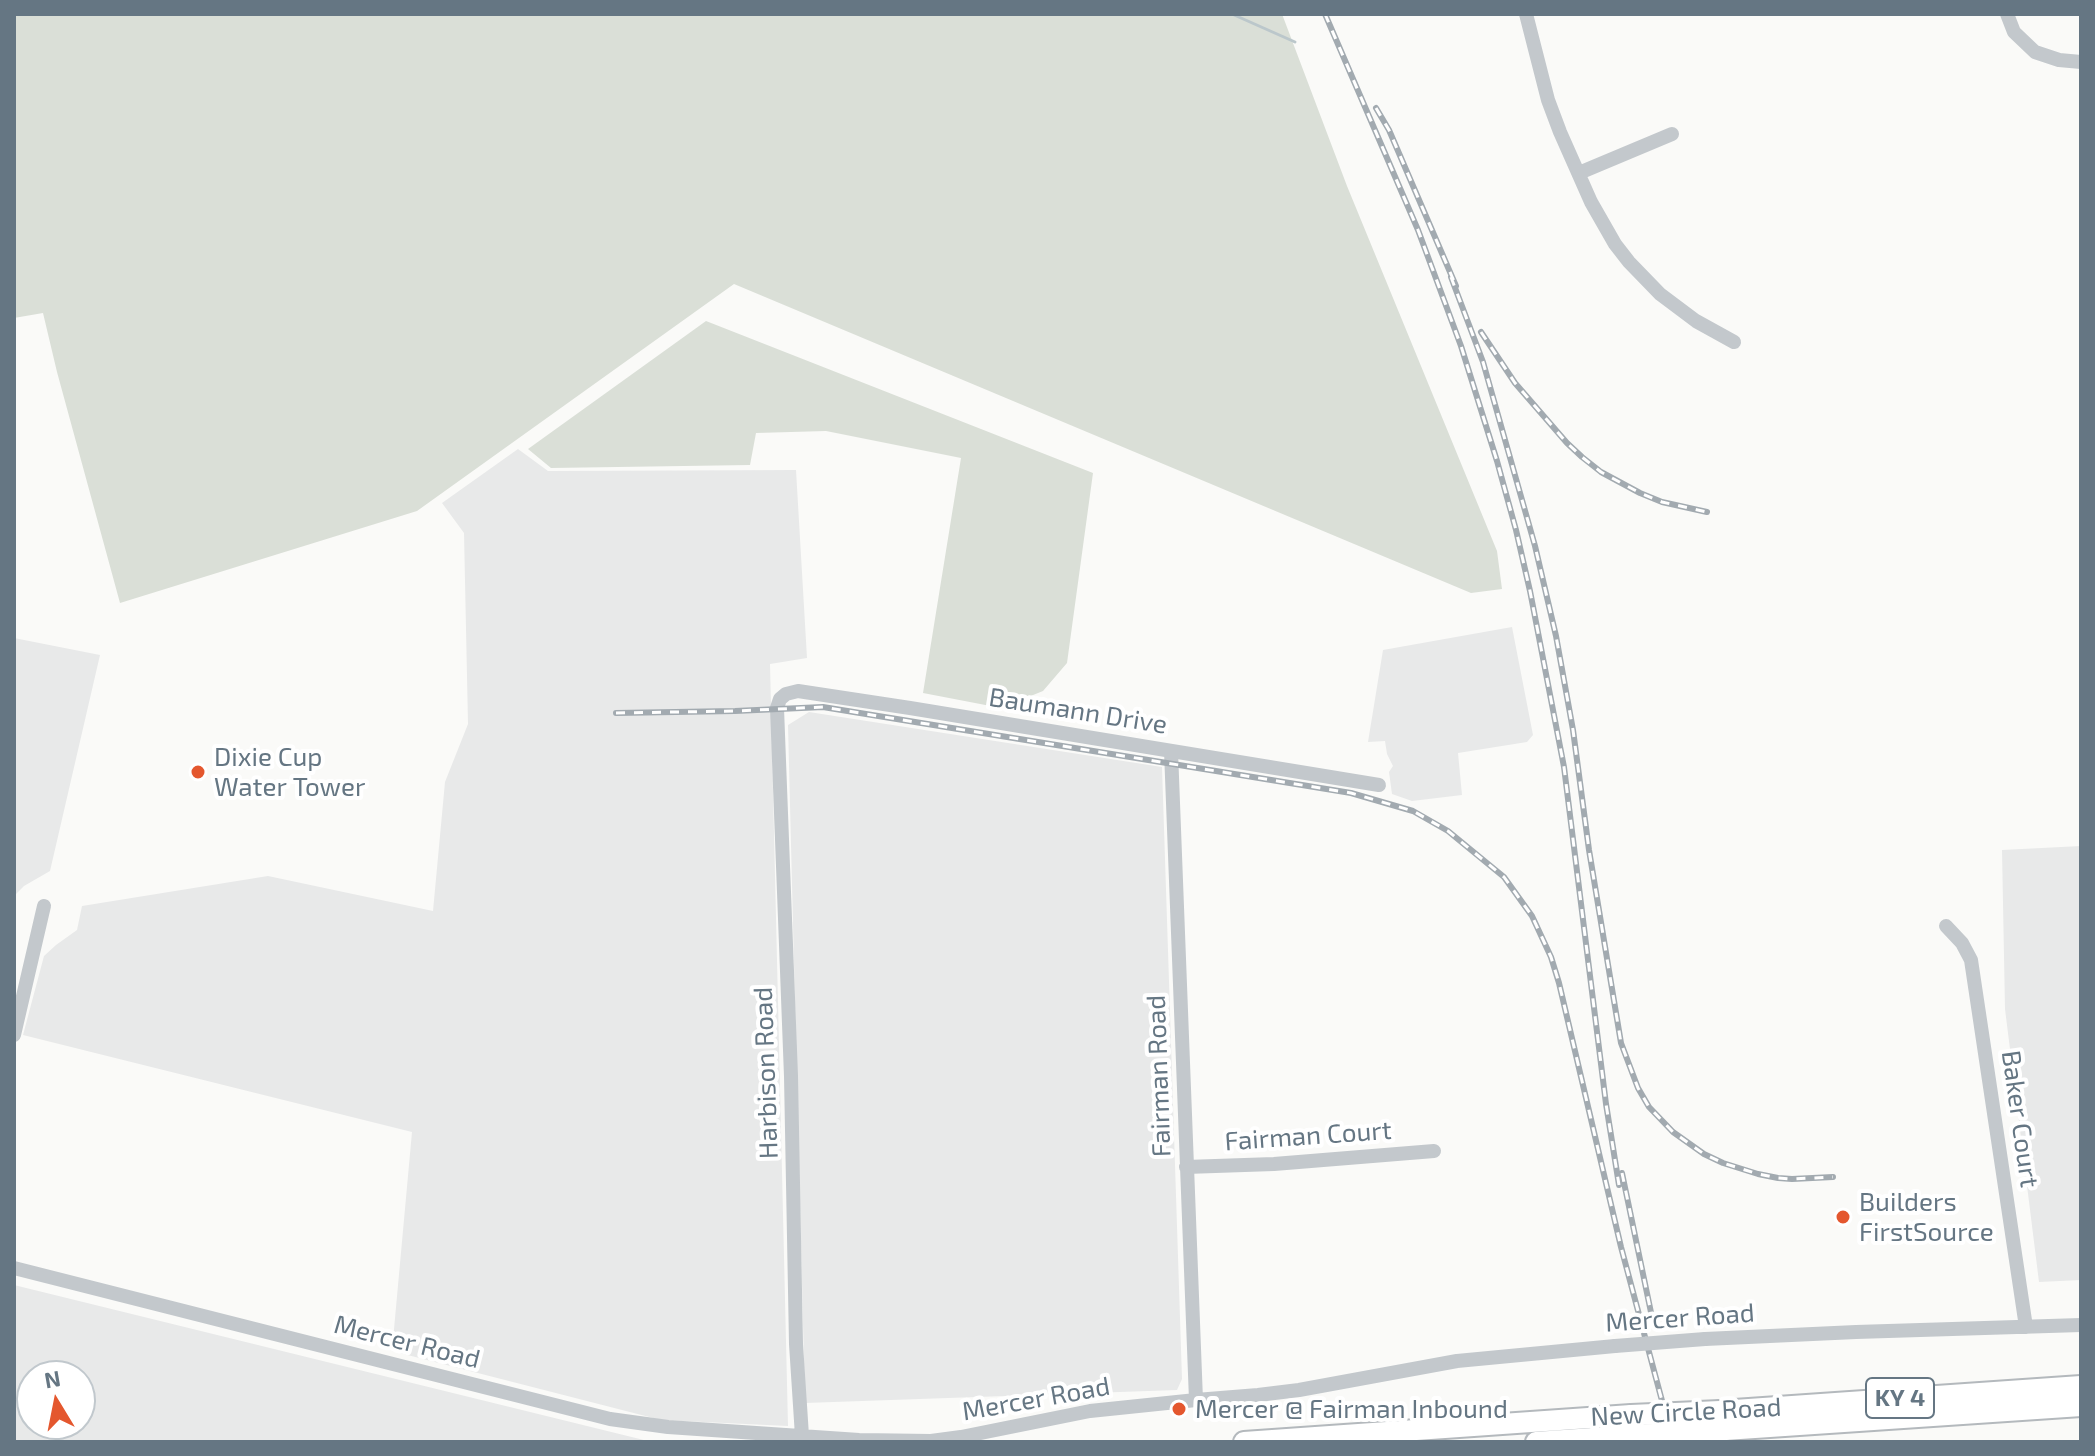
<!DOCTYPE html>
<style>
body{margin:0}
#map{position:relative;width:2095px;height:1456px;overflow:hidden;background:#fafaf8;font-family:"Exo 2",sans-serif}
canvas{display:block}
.frame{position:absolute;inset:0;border:16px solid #657683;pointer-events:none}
.north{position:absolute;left:16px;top:1360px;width:80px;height:80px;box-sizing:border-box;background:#fff;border:2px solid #c1c8cd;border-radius:50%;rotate:350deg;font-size:22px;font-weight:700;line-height:32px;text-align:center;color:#657683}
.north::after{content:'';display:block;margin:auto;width:28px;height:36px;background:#e4572e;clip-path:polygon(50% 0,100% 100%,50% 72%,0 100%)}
</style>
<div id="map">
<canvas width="2095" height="1456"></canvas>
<div class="frame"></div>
<div class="north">N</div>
</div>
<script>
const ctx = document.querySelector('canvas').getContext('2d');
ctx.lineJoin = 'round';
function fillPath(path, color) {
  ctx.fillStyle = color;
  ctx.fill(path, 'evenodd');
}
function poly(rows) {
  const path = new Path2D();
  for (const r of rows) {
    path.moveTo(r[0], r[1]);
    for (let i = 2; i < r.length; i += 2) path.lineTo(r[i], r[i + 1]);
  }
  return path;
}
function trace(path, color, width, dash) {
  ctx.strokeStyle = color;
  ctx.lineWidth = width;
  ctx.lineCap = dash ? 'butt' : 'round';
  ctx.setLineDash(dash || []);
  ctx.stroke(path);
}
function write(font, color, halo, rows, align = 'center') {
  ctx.font = font + ' "Exo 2",sans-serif';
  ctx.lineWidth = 8;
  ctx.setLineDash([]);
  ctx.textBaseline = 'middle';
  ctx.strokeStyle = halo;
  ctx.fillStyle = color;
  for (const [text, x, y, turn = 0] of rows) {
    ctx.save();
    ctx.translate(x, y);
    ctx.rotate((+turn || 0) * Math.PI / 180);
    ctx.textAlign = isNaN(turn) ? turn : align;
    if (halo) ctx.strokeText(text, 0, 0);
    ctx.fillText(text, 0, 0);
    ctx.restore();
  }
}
fillPath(poly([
 [518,449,548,471,796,470,807,658,770,664,788,1426,661,1420,392,1351,412,1132,23,1035,44,956,56,945,77,930,82,906,268,876,433,911,445,782,468,724,464,533,442,503],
 [1512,627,1533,735,1527,742,1458,753,1462,795,1412,801,1392,794,1389,772,1393,766,1387,754,1385,741,1368,742,1383,650],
 [14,638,100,655,50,871,24,886,14,896],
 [809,712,1162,767,1182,1379,1177,1390,805,1403,788,725],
 [2081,846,2081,1280,2039,1282,2005,1009,2002,850],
 [14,1285,652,1442,14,1442],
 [80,1376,80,1424,32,1424,32,1376]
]), '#e8e9e9');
fillPath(poly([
 [14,14,1282,14,1347,186,1497,551,1502,589,1471,593,734,284,417,511,120,603,57,372,43,313,14,318],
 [706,321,1093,473,1067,663,1043,691,1001,708,923,693,961,458,826,431,756,433,750,465,551,468,528,449]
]), '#dadfd7');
trace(poly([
 [1232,14,1295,42]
]), '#bbc7cb', 3);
const highway = poly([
 [1720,1411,2081,1386],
 [1725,1430,2081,1406],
 [1244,1442,1631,1415],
 [1536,1442,1637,1435]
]);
trace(highway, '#b4b9bd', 24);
trace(poly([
 [1526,14,1548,100,1560,132,1591,202,1615,244,1629,262,1660,294,1696,321,1734,342],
 [2007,14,2014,32,2035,52,2059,60,2081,62],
 [1579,173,1672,134],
 [1171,751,1196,1400],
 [1946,926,1962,943,1971,960,2026,1327],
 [14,1035,44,906],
 [1186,1167,1274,1164,1434,1151],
 [14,1268,610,1419,668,1427,859,1440,931,1441,961,1437,1090,1411,1196,1400,1258,1395,1299,1390,1457,1361,1615,1346],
 [1705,1339,1856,1332,2081,1325],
 [802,1436,796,1344,791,1076,777,708,780,699,786,694,798,691,910,708,1379,785]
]), '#c3c8cc', 14);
trace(highway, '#fff', 20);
const rail = poly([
 [1325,14,1418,230,1461,346,1497,461,1516,530,1530,591,1564,767,1606,1104,1619,1185],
 [1376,108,1389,130,1456,286],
 [1451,277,1483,362,1535,546,1556,636,1573,730,1589,850,1621,1043,1638,1088,1649,1107,1673,1132,1704,1154,1723,1163,1758,1174,1778,1178,1792,1179,1833,1177],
 [1481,332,1515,383,1567,443,1582,457,1601,472,1640,493,1662,502,1707,512],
 [616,713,735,711,823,707,1351,793,1413,811,1448,831,1504,877,1532,916,1551,957,1559,983,1621,1247,1673,1442],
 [1622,1173,1653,1322]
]);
trace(rail, '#a2aab0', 6);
trace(rail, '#fff', 3, [9]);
const highwayBridge = poly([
 [1631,1415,1720,1411],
 [1637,1435,1725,1430]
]);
trace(highwayBridge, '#b4b9bd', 24, []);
trace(poly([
 [1615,1346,1705,1339]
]), '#c3c8cc', 14);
trace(highwayBridge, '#fff', 20);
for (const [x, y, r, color] of [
 [198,772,8,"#e4572e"],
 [1843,1217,8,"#e4572e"],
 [1179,1409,8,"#e4572e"]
]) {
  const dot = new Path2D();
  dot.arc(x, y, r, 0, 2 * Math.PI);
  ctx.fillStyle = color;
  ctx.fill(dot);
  trace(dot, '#fff', 3);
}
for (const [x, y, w] of [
 [1900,1398,68]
]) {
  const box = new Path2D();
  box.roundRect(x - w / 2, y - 20, w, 40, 6);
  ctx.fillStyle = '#fff';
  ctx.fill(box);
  trace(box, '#657683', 2);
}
write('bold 24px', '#657683', null, [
 ["KY 4",1900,1398]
]);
write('26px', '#657683', '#fff', [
 ["Baumann Drive",1078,711,9],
 ["Harbison Road",766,1073,-92],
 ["Fairman Road",1159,1076,-92],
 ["Baker Court",2020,1119,82],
 ["Fairman Court",1308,1136,-4],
 ["Mercer Road",1680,1318,-4],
 ["Mercer Road",407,1342,14],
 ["Mercer Road",1036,1399,-10],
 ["New Circle Road",1686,1412,-3]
]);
write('26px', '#657683', '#fff', [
 ["Dixie Cup",214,757],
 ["Water Tower",214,787],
 ["Builders",1859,1202],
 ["FirstSource",1859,1232],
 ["Mercer @ Fairman Inbound",1195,1409]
], 'left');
</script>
